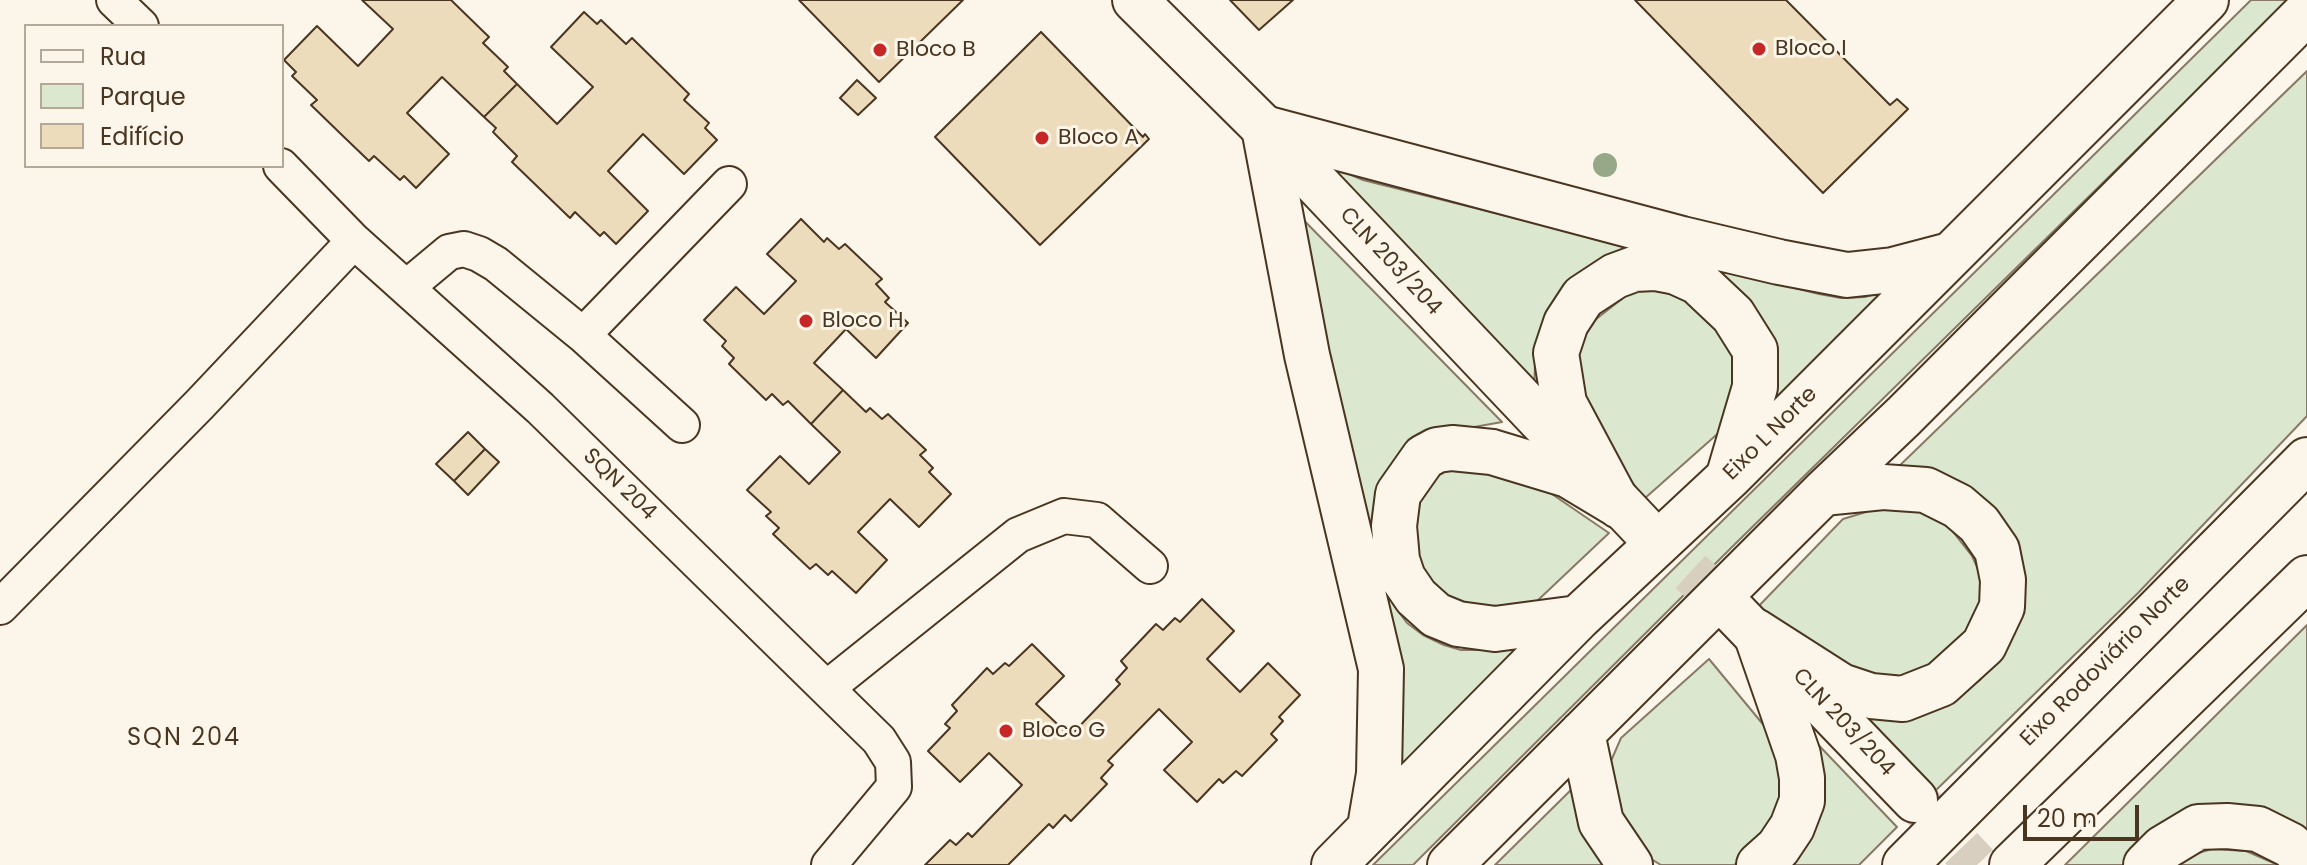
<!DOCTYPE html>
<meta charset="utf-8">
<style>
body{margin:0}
#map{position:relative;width:2307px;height:865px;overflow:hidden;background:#fbf6e9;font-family:Poppins,sans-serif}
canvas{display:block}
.legend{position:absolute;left:24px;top:24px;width:260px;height:144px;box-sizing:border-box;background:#fbf6e9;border:2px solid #b4a999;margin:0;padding:10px 14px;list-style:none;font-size:24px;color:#4a3520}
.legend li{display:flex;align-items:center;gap:16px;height:40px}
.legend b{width:40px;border:2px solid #b4a999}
.scale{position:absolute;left:2023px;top:805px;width:116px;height:36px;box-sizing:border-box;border:4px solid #4a3520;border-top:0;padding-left:10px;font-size:24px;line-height:28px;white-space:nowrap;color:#4a3520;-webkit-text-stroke:6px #fbf6e9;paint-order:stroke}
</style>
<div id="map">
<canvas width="2307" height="865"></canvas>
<ul class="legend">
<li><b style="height:10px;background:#fbf6e9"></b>Rua</li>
<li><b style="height:22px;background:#dce7d0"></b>Parque</li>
<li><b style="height:22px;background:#ecdcbc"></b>Edifício</li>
</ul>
<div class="scale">20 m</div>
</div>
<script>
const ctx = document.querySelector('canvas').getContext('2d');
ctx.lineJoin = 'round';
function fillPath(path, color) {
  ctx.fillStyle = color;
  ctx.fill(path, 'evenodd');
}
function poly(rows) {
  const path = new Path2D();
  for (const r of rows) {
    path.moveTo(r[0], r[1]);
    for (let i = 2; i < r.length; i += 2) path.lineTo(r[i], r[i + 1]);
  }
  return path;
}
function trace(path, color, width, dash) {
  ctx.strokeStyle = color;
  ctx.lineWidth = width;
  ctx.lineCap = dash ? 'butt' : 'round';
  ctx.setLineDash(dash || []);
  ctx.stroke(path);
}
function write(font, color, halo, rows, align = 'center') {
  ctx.font = font + ' Poppins,sans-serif';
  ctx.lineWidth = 6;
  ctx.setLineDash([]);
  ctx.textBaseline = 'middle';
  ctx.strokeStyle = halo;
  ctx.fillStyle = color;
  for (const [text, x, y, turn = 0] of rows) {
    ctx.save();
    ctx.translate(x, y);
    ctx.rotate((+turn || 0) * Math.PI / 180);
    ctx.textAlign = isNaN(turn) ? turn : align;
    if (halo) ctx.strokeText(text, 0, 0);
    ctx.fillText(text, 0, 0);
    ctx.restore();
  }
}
const green = poly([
 [2251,0,2289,0,1734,545,1413,865,1373,865,2251,0],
 [2307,71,2307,416,2138,593,1931,795,1861,714,1947,705,1980,680,1991,665,2009,571,1892,473,2307,71],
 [1300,153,1363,180,1819,294,1841,298,1865,297,1894,288,1759,420,1766,384,1670,266,1541,335,1535,364,1534,394,1300,153],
 [1279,195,1502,422,1463,429,1428,441,1385,587,1395,607,1407,623,1423,635,1444,645,1461,650,1488,650,1513,646,1539,635,1380,796,1279,195],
 [1645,281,1693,291,1743,368,1723,429,1644,499,1588,420,1566,378,1582,330,1645,281],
 [1469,459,1521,473,1609,533,1536,602,1501,622,1424,595,1408,520,1437,472,1469,459],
 [1879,508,1912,509,1928,514,1950,528,1972,556,1982,578,1984,602,1956,661,1883,686,1753,612,1843,519,1879,508],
 [2307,625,2307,849,2274,828,2134,865,2065,865,2307,625],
 [1709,659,1771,734,1788,788,1754,854,1734,865,1661,865,1643,854,1629,839,1609,781,1611,761,1621,738,1709,659],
 [1807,733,1897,827,1859,865,1787,865,1807,733],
 [1578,783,1607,865,1495,865,1578,783],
 [2212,849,2246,851,2278,865,2177,865,2198,853,2212,849]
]);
fillPath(green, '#dce7d0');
trace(green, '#887966', 2);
const building = poly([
 [362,0,451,0,489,37,483,43,508,67,504,71,517,84,484,117,442,77,407,113,449,154,416,188,404,176,400,180,374,156,369,161,344,137,311,105,317,100,292,76,296,72,284,60,317,26,358,66,393,29,362,0],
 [799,0,963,0,879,82,799,0],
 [1230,0,1293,0,1259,30,1230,0],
 [1635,0,1786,0,1890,105,1897,99,1908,109,1823,193,1635,0],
 [584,12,597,24,601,20,626,44,632,38,689,94,684,100,709,123,705,128,717,140,684,174,643,134,608,171,648,211,616,244,604,232,600,236,575,212,570,218,512,162,517,156,493,132,496,128,484,117,517,84,557,124,593,87,551,47,584,12],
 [1041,32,1143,137,1145,134,1149,139,1040,245,935,137,1041,32],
 [857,80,876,98,858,115,840,98,857,80],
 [801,219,824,242,827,238,839,249,845,244,882,279,876,284,889,298,885,302,908,323,876,358,846,329,814,363,843,390,811,424,788,401,783,405,772,394,766,400,729,364,734,358,722,346,726,341,704,320,736,287,764,314,796,281,767,254,801,219],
 [843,390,866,412,870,408,882,419,888,414,926,450,920,455,933,468,929,472,951,494,919,527,890,499,858,532,887,560,856,593,832,571,828,575,816,564,810,569,773,534,779,528,766,516,771,512,747,490,780,456,809,484,840,452,811,424,843,390],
 [468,432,485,449,454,481,436,464,468,432],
 [485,449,499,462,468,495,454,481,485,449],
 [1202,599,1234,631,1207,659,1240,692,1268,663,1300,695,1279,717,1283,721,1271,734,1277,740,1242,776,1236,771,1223,783,1219,779,1197,802,1164,770,1192,742,1159,709,1108,761,1113,765,1101,778,1107,784,1071,821,1065,815,1053,828,1049,824,1008,865,925,865,950,840,956,845,968,833,972,837,1022,785,989,753,960,782,928,751,950,728,945,724,957,711,952,705,987,668,993,674,1005,663,1009,666,1032,644,1064,676,1036,704,1070,736,1120,684,1116,680,1127,668,1121,661,1156,624,1163,630,1175,618,1180,622,1202,599]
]);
fillPath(building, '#ecdcbc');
trace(building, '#4a3520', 2);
trace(poly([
 [1642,527,1735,613],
 [1916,800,1977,865]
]), '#d8cfc1', 44, [44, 22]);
const street = poly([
 [114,0,141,26],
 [281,166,354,241,540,408,879,740,893,762,894,787,829,865],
 [407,287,449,252,464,249,479,254,496,264,583,335,682,425],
 [583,335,729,184],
 [0,607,200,404,354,241],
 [827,688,1018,535,1064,516,1097,520,1150,566]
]);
const secondary = poly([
 [1135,0,1264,128,1642,527],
 [1735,613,1915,800]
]);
const primary = poly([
 [1619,506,1564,403,1556,353,1566,323,1583,297,1615,276,1634,269,1655,268,1676,272,1698,282,1733,315,1755,350,1755,387,1729,475],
 [1578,618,1495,629,1458,624,1436,615,1416,597,1403,578,1397,560,1394,526,1398,494,1424,457,1437,450,1452,448,1492,452,1568,475,1618,505],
 [1755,631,1841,686,1871,696,1903,699,1941,684,1984,645,2002,607,2003,580,1997,550,1979,524,1958,506,1926,490,1883,487,1823,493],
 [1755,631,1798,755,1802,778,1802,801,1792,827,1778,848,1759,865],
 [1582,733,1601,822,1630,865],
 [1370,827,1379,774,1381,669,1307,355,1264,128,1682,239,1779,262,1847,275,1893,270,1950,255],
 [1334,865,1578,618,1729,477,2206,0],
 [1450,865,1823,493,1904,416,2307,12],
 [2146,865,2163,848,2198,827,2227,826,2258,829,2290,845,2307,860]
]);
const highway = poly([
 [1905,865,2307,460],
 [2012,865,2307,578]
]);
trace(street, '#4a3520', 38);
trace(secondary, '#4a3520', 48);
trace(primary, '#4a3520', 48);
trace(highway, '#4a3520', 48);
trace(street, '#fbf6e9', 34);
trace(secondary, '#fbf6e9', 44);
trace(primary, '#fbf6e9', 44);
trace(highway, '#fbf6e9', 44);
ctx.fillStyle = '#96a887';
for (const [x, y] of [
 [1605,165]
]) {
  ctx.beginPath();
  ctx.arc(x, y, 12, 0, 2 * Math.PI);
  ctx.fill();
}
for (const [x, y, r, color] of [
 [1759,49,8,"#c62828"],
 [880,50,8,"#c62828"],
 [1042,138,8,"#c62828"],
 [806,321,8,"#c62828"],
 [1006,731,8,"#c62828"]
]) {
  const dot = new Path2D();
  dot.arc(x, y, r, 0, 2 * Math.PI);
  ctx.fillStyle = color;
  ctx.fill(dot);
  trace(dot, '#fbf6e9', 3);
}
write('22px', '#4a3520', '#fbf6e9', [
 ["Bloco I",1775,49],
 ["Bloco B",896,50],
 ["Bloco A",1058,138],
 ["Bloco H",822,321],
 ["Bloco G",1022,731]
], 'left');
write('22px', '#4a3520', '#fbf6e9', [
 ["CLN 203/204",1390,262,47],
 ["Eixo L Norte",1771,434,-45],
 ["SQN 204",619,485,44],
 ["Eixo Rodoviário Norte",2106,662,-45],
 ["CLN 203/204",1843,723,47]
]);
ctx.letterSpacing = '2px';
write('24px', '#4a3520', '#fbf6e9', [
 ["SQN 204",184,739]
]);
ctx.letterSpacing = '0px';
</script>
